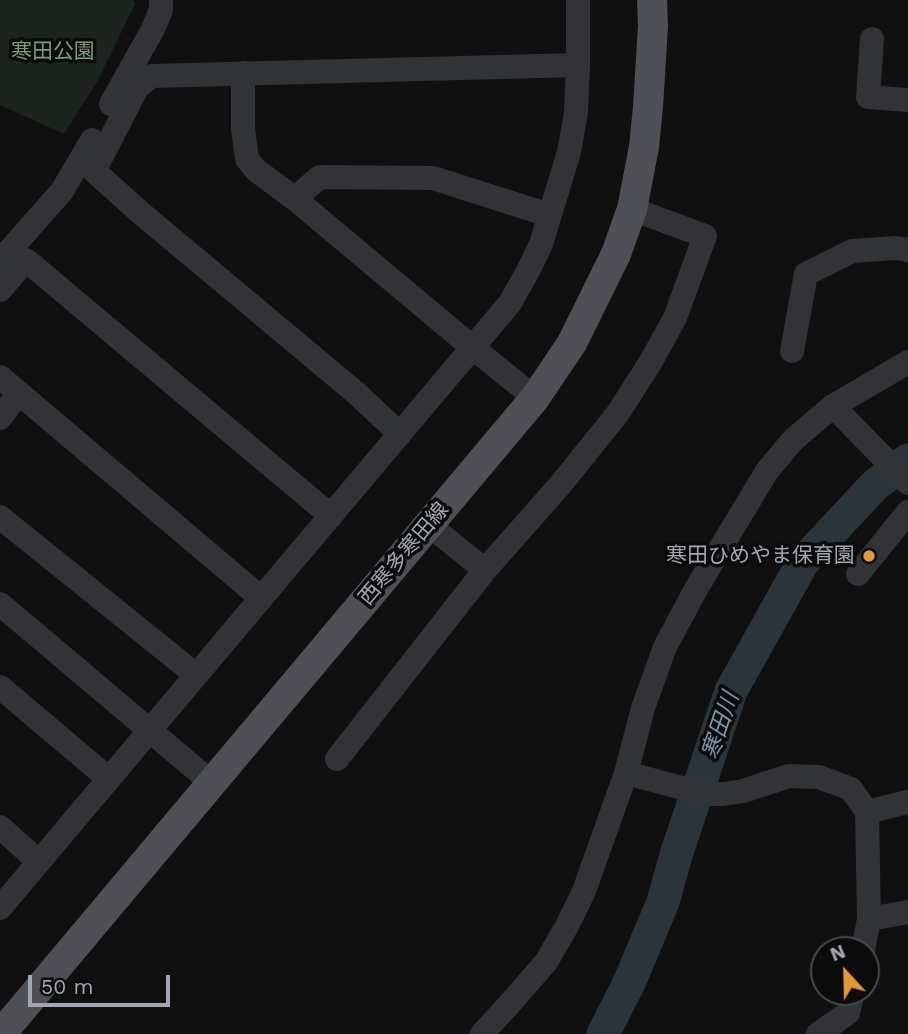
<!DOCTYPE html>
<meta charset="utf-8">
<style>
body{margin:0}
#map{position:relative;width:908px;height:1034px;overflow:hidden;background:#101011;font-family:"Work Sans",sans-serif}
canvas{display:block}
.north{position:absolute;left:810px;top:936px;width:70px;height:70px;box-sizing:border-box;background:#0b0b0c;border:2px solid #474a4e;border-radius:50%;rotate:338deg;font-size:19px;font-weight:700;line-height:28px;text-align:center;color:#a2a8b1}
.north::after{content:'';display:block;margin:auto;width:24px;height:32px;background:#e39a36;clip-path:polygon(50% 0,100% 100%,50% 72%,0 100%)}
.scale{position:absolute;left:28px;top:975px;width:142px;height:32px;box-sizing:border-box;border:4px solid #a2a8b1;border-top:0;padding-left:9px;font-size:21px;line-height:24px;white-space:nowrap;color:#a2a8b1;-webkit-text-stroke:5px #0b0b0c;paint-order:stroke}
</style>
<div id="map">
<canvas width="908" height="1034"></canvas>
<div class="north">N</div>
<div class="scale">50 m</div>
</div>
<script>
const ctx = document.querySelector('canvas').getContext('2d');
ctx.lineJoin = 'round';
function fillPath(path, color) {
  ctx.fillStyle = color;
  ctx.fill(path, 'evenodd');
}
function poly(rows) {
  const path = new Path2D();
  for (const r of rows) {
    path.moveTo(r[0], r[1]);
    for (let i = 2; i < r.length; i += 2) path.lineTo(r[i], r[i + 1]);
  }
  return path;
}
function trace(path, color, width, dash) {
  ctx.strokeStyle = color;
  ctx.lineWidth = width;
  ctx.lineCap = dash ? 'butt' : 'round';
  ctx.setLineDash(dash || []);
  ctx.stroke(path);
}
function write(font, color, halo, rows, align = 'center') {
  ctx.font = font + ' "Work Sans","Noto Sans JP",sans-serif';
  ctx.lineWidth = 7;
  ctx.setLineDash([]);
  ctx.textBaseline = 'middle';
  ctx.strokeStyle = halo;
  ctx.fillStyle = color;
  for (const [text, x, y, turn = 0] of rows) {
    ctx.save();
    ctx.translate(x, y);
    ctx.rotate((+turn || 0) * Math.PI / 180);
    ctx.textAlign = isNaN(turn) ? turn : align;
    if (halo) ctx.strokeText(text, 0, 0);
    ctx.fillText(text, 0, 0);
    ctx.restore();
  }
}
fillPath(poly([
 [0,0,134,0,135,4,97,82,64,134,0,105]
]), '#1d241d');
trace(poly([
 [603,1034,629,983,663,902,676,855,731,691,803,562,875,485,908,460]
]), '#2b3439', 33);
trace(poly([
 [872,39,868,97,908,100],
 [243,73,243,129,247,159,256,170,295,199,473,348,535,398],
 [111,104,153,29,161,10,161,0],
 [295,199,308,187,320,177,433,178,549,215],
 [0,261,62,191,92,140],
 [0,290,26,260,331,516],
 [792,351,806,274,852,251,895,248,908,250],
 [0,377,261,598],
 [833,406,908,483],
 [0,418,19,393],
 [400,434,355,392,142,214,94,171,137,88,151,76,578,65],
 [0,517,196,675],
 [429,525,485,570],
 [858,574,908,512],
 [0,604,212,783],
 [0,687,109,779],
 [337,759,485,570,561,484,618,413,650,363,675,318,705,236,632,209],
 [626,773,705,794,724,794,743,791,789,776,819,777,851,789,867,812,869,919,863,950],
 [867,812,908,802],
 [0,827,39,862],
 [0,908,510,303,529,269,541,244,569,152,576,113,578,65,578,0],
 [869,919,908,912],
 [482,1034,513,1000,546,962,567,926,584,891,626,773,643,708,665,647,696,589,767,471,793,440,833,406,908,362],
 [818,1034,848,1013,853,992]
]), '#313336', 24);
trace(poly([
 [1,1034,535,398,572,343,616,254,632,209,644,147,648,107,653,26,652,0]
]), '#4e5055', 30);
for (const [x, y, r, color] of [
 [869,556,7,"#e39a36"]
]) {
  const dot = new Path2D();
  dot.arc(x, y, r, 0, 2 * Math.PI);
  ctx.fillStyle = color;
  ctx.fill(dot);
  trace(dot, '#0b0b0c', 2.5);
}
write('21px', '#7b9b7a', '#0b0b0c', [
 ["寒田公園",53,52]
]);
write('21px', '#a2a8b1', '#0b0b0c', [
 ["西寒多寒田線",404,554,-50]
]);
write('21px', '#a2a8b1', '#0b0b0c', [
 ["寒田ひめやま保育園",855,556]
], 'right');
write('italic 23px', '#7b98ab', '#0b0b0c', [
 ["寒田川",721,726,-71]
]);
</script>
